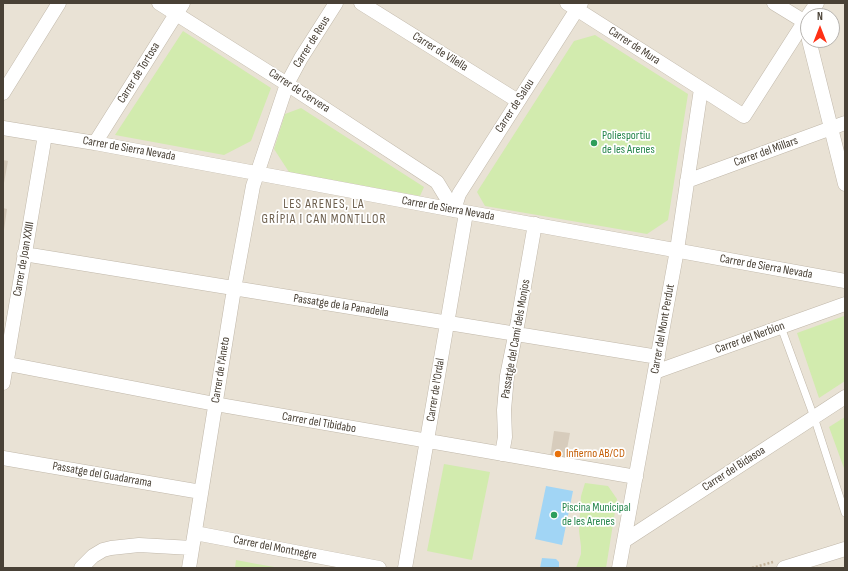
<!DOCTYPE html>
<meta charset="utf-8">
<style>
body{margin:0}
#map{position:relative;width:848px;height:571px;overflow:hidden;background:#f5f0e8;font-family:"Sofia Sans Condensed",sans-serif}
canvas{display:block}
.frame{position:absolute;inset:0;border:4px solid #494136;pointer-events:none}
.north{position:absolute;left:800px;top:8px;width:40px;height:40px;box-sizing:border-box;background:#fff;border:1px solid #b6b3af;border-radius:50%;rotate:0deg;font-size:11px;font-weight:700;line-height:16px;text-align:center;color:#494136}
.north::after{content:'';display:block;margin:auto;width:14px;height:18px;background:#ff3015;clip-path:polygon(50% 0,100% 100%,50% 72%,0 100%)}
</style>
<div id="map">
<canvas width="848" height="571"></canvas>
<div class="frame"></div>
<div class="north">N</div>
</div>
<script>
const ctx = document.querySelector('canvas').getContext('2d');
ctx.lineJoin = 'round';
function fillPath(path, color) {
  ctx.fillStyle = color;
  ctx.fill(path, 'evenodd');
}
function poly(rows) {
  const path = new Path2D();
  for (const r of rows) {
    path.moveTo(r[0], r[1]);
    for (let i = 2; i < r.length; i += 2) path.lineTo(r[i], r[i + 1]);
  }
  return path;
}
function trace(path, color, width, dash) {
  ctx.strokeStyle = color;
  ctx.lineWidth = width;
  ctx.lineCap = dash ? 'butt' : 'round';
  ctx.setLineDash(dash || []);
  ctx.stroke(path);
}
function write(font, color, halo, rows, align = 'center') {
  ctx.font = font + ' "Sofia Sans Condensed",sans-serif';
  ctx.lineWidth = 3.5;
  ctx.setLineDash([]);
  ctx.textBaseline = 'middle';
  ctx.strokeStyle = halo;
  ctx.fillStyle = color;
  for (const [text, x, y, turn = 0] of rows) {
    ctx.save();
    ctx.translate(x, y);
    ctx.rotate((+turn || 0) * Math.PI / 180);
    ctx.textAlign = isNaN(turn) ? turn : align;
    if (halo) ctx.strokeText(text, 0, 0);
    ctx.fillText(text, 0, 0);
    ctx.restore();
  }
}
fillPath(poly([
 [3,3,845,3,845,568,3,568],
 [808,16,832,16,832,40,808,40]
]), '#e9e2d5');
fillPath(poly([
 [183,31,271,88,251,141,224,155,115,135],
 [595,35,688,94,668,220,647,234,485,206,477,192,574,41],
 [301,108,424,187,420,196,289,172,274,149,285,114],
 [844,316,845,320,845,381,819,398,797,333],
 [845,417,845,471,829,427],
 [444,464,490,472,472,560,427,551],
 [585,483,608,486,617,499,606,568,576,568,581,554,581,546,579,531,580,511,581,496],
 [236,560,257,564,280,568,235,568]
]), '#d2ebae');
fillPath(poly([
 [546,486,573,491,562,545,535,539],
 [542,558,556,559,559,562,559,567,540,568]
]), '#a1d5f5');
fillPath(poly([
 [3,160,8,161,4,183,3,183],
 [3,208,7,209,4,230,3,230],
 [554,431,570,433,565,460,550,458]
]), '#d7ccbc');
const lane = poly([
 [781,327,814,417,845,513]
]);
const street = poly([
 [159,3,287,84,437,182,454,210],
 [361,3,518,101],
 [567,3,744,116,808,16],
 [774,3,805,22,806,30],
 [808,16,817,3],
 [809,40,845,184],
 [3,93,59,3],
 [3,128,95,143,454,210,845,281],
 [95,143,183,3],
 [687,181,845,123],
 [454,210,459,194,581,3],
 [24,254,658,357],
 [3,363,215,404,636,477],
 [655,372,845,304],
 [3,383,45,135],
 [502,454,505,437,504,410,507,376,518,321,535,224],
 [3,458,201,492],
 [195,533,379,568],
 [624,541,845,397],
 [81,568,93,556,103,550,111,548,139,545,192,548],
 [189,568,234,289,253,186,287,84,301,58,336,3],
 [405,568,466,213],
 [619,568,677,250,701,89],
 [784,568,845,549]
]);
trace(lane, '#c1b8aa', 8);
trace(street, '#c1b8aa', 15);
trace(poly([
 [752,568,773,562]
]), '#c4b39a', 2.5, [2, 2]);
trace(lane, '#fff', 7);
trace(street, '#fff', 14);
for (const [x, y, r, color] of [
 [594,143,4,"#2e9e5b"],
 [558,454,4,"#e8710a"],
 [554,515,4,"#2e9e5b"]
]) {
  const dot = new Path2D();
  dot.arc(x, y, r, 0, 2 * Math.PI);
  ctx.fillStyle = color;
  ctx.fill(dot);
  trace(dot, '#fff', 1.5);
}
write('12px', '#494136', '#fff', [
 ["Carrer de Reus",312,42,-58],
 ["Carrer de Mura",634,46,33],
 ["Carrer de Vilella",440,52,32],
 ["Carrer de Tortosa",139,73,-58],
 ["Carrer de Cervera",299,91,33],
 ["Carrer de Salou",515,106,-57],
 ["Carrer de Sierra Nevada",129,149,10],
 ["Carrer del Millars",766,152,-20],
 ["Carrer de Sierra Nevada",448,209,10],
 ["Carrer de Joan XXIII",24,259,-80],
 ["Carrer de Sierra Nevada",766,267,10],
 ["Passatge de la Panadella",341,306,9],
 ["Carrer del Mont Perdut",663,329,-80],
 ["Carrer del Nerbion",750,338,-20],
 ["Passatge del Camí dels Monjos",516,339,-80],
 ["Carrer de l'Aneto",221,370,-81],
 ["Carrer de l'Ordal",436,390,-81],
 ["Carrer del Tibidabo",319,423,10],
 ["Carrer del Bidasoa",734,469,-33],
 ["Passatge del Guadarrama",102,475,10],
 ["Carrer del Montnegre",275,548,11]
]);
write('12px', '#27864d', '#fff', [
 ["Poliesportiu",602,136],
 ["de les Arenes",602,150],
 ["Piscina Municipal",562,508],
 ["de les Arenes",562,522]
], 'left');
write('12px', '#c56008', '#fff', [
 ["Infierno AB/CD",566,454]
], 'left');
ctx.letterSpacing = '1px';
write('13px', '#6c5e4c', '#fff', [
 ["LES ARENES, LA",324,205],
 ["GRÍPIA I CAN MONTLLOR",324,220]
]);
ctx.letterSpacing = '0px';
</script>
